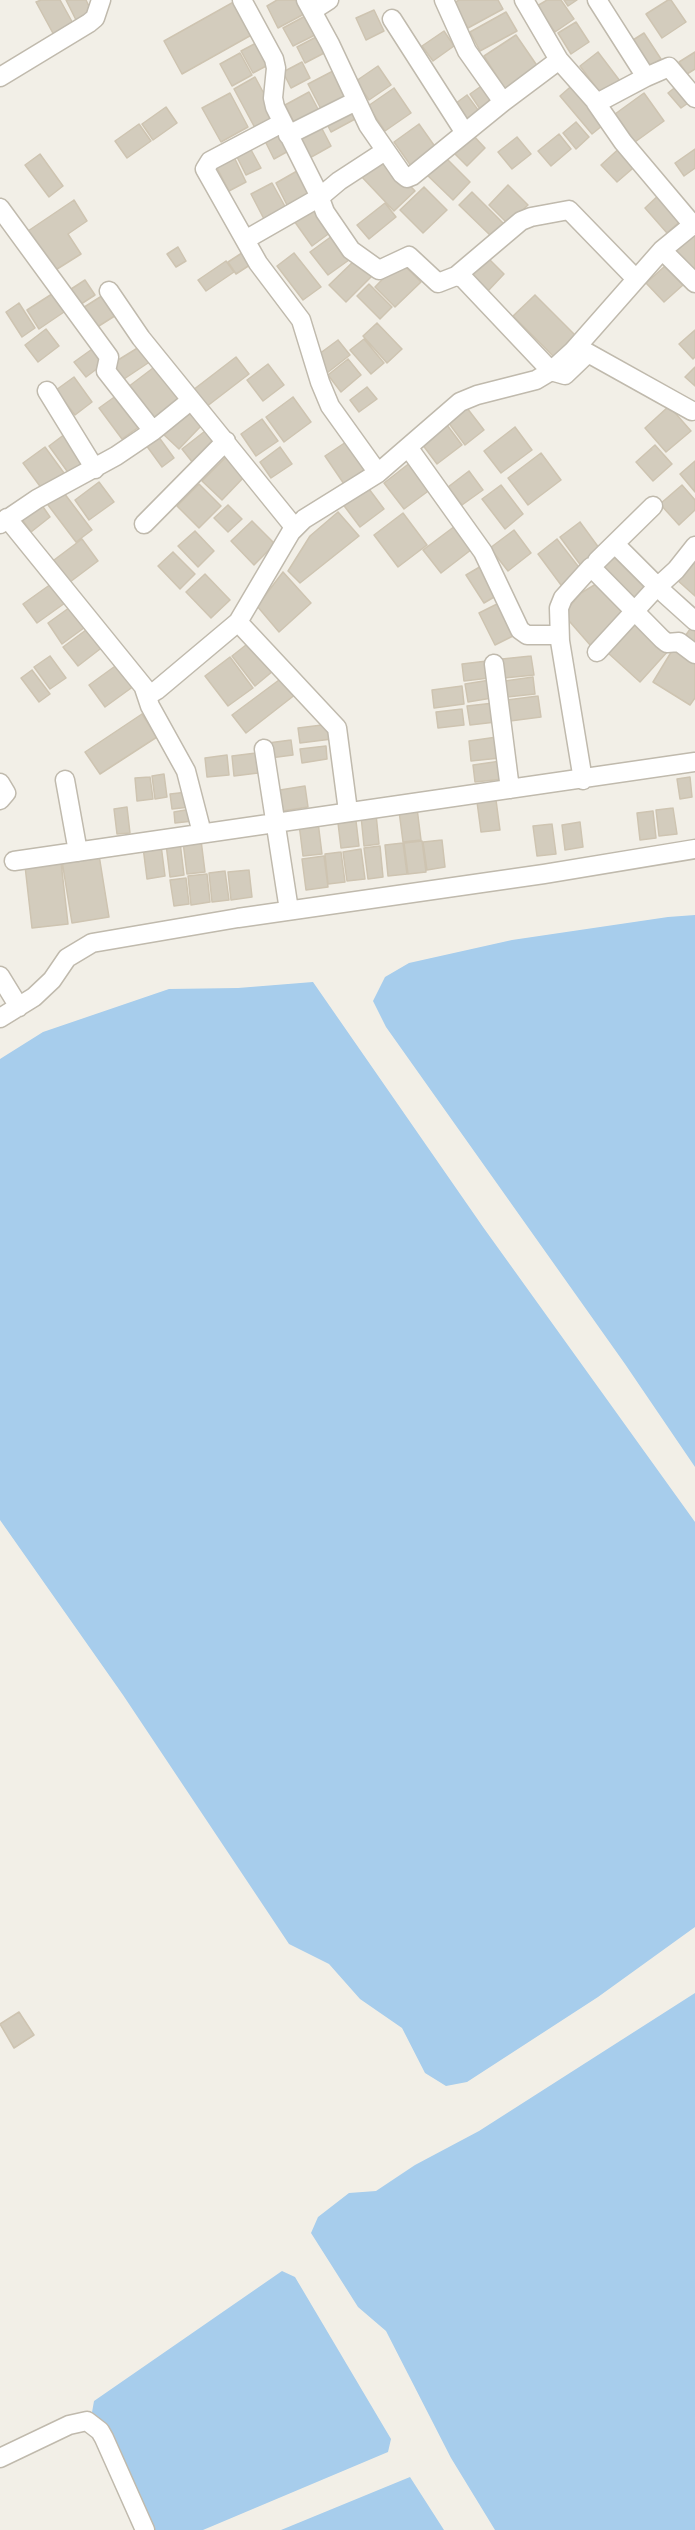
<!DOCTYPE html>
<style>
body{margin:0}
canvas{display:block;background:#f2efe7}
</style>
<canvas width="695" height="2530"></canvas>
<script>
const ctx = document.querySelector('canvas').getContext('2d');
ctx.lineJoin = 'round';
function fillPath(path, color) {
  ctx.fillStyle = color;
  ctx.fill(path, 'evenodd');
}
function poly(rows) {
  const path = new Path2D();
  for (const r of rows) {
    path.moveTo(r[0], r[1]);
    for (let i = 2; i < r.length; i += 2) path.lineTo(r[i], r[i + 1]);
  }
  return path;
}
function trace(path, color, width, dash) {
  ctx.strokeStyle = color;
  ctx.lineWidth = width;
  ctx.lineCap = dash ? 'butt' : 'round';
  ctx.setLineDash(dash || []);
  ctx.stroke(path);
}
fillPath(poly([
 [695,915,695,1467,625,1364,386,1027,373,1001,385,977,409,963,512,940,668,917],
 [313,982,483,1227,695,1522,695,1927,598,1997,467,2082,446,2086,425,2073,402,2028,360,1999,329,1964,289,1944,123,1695,0,1520,0,1059,43,1032,169,989,238,988],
 [695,1993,695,2530,495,2530,451,2458,386,2331,358,2307,311,2233,318,2217,349,2193,376,2191,415,2165,479,2131],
 [282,2271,295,2277,391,2439,388,2452,203,2530,149,2530,91,2418,94,2401],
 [410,2477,444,2530,281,2530]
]), '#a7cdec');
const building = poly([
 [41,0,60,0,75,27,55,37,36,2,41,0],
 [66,0,86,0,93,15,77,22,66,0],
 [237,0,255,33,182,74,164,41,237,0],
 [277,0,299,0,306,13,278,28,267,6,277,0],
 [459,0,498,0,503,9,468,28,454,3,459,0],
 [547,0,561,0,574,19,555,32,537,6,547,0],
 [564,0,577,0,568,6,564,0],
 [668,0,671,0,686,22,662,38,646,14,668,0],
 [374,10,384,31,366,40,356,18,374,10],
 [506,12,517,31,480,51,470,32,506,12],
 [309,14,319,33,293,46,283,28,309,14],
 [576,22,589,42,571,54,558,33,576,22],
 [444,31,454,46,433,61,422,46,444,31],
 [644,33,661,59,650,66,633,40,644,33],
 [320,35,328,51,305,63,297,47,320,35],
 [516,35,538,67,505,89,484,56,516,35],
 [258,42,270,64,253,73,241,51,258,42],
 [598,52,620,81,601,94,580,66,598,52],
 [695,52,695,69,687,74,679,62,695,52],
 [240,53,252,75,232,86,220,64,240,53],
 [302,62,310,78,291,88,283,72,302,62],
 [378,66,391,85,369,100,356,81,378,66],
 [333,71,346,96,321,109,308,84,333,71],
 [255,77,276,116,255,128,234,89,255,77],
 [487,82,500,100,482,112,470,94,487,82],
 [576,82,608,121,592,134,560,96,576,82],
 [678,85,691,101,681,108,668,93,678,85],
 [394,88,411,113,385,131,368,106,394,88],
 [309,92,319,111,295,124,285,105,309,92],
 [230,93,248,127,221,142,202,108,230,93],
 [644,93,664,121,635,142,615,114,644,93],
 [467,95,481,114,465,125,452,106,467,95],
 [351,106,357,118,331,132,325,120,351,106],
 [166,107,177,123,153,140,142,124,166,107],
 [576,122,589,137,576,149,563,133,576,122],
 [319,123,331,146,306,160,294,137,319,123],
 [139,124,151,141,127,158,115,141,139,124],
 [419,124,436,148,411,166,394,142,419,124],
 [281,128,292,149,274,159,263,137,281,128],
 [471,133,485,148,467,166,452,151,471,133],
 [559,134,571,149,551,166,538,151,559,134],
 [517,137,531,154,512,169,498,152,517,137],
 [623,145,639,163,617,182,601,165,623,145],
 [250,148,261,168,246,175,236,155,250,148],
 [695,149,695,168,684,176,675,163,695,149],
 [40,154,63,186,49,197,25,165,40,154],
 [381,155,415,191,394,211,360,175,381,155],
 [443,155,470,182,453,200,425,173,443,155],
 [234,157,246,182,229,191,216,166,234,157],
 [297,171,311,197,289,209,276,183,297,171],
 [272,183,287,210,265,221,251,194,272,183],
 [508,185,528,205,508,224,489,205,508,185],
 [424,187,447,210,423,233,400,210,424,187],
 [472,192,506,226,493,238,459,205,472,192],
 [662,192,685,217,667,233,645,208,662,192],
 [74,200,87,221,68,234,81,254,54,271,28,231,74,200],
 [385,203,396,217,369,239,357,225,385,203],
 [311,204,331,232,312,246,292,218,311,204],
 [695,234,695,269,692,271,673,250,695,234],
 [332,236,349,260,328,275,310,252,332,236],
 [178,247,186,261,176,267,167,254,178,247],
 [248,249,256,261,236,274,228,262,248,249],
 [294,253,321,287,303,300,277,266,294,253],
 [486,256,504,274,487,292,469,274,486,256],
 [358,257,375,273,346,302,329,285,358,257],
 [226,261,234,272,206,291,198,280,226,261],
 [400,261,421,282,395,307,375,287,400,261],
 [665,266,683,285,664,302,646,283,665,266],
 [85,280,95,295,78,306,68,291,85,280],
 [369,284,392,307,380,319,357,296,369,284],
 [55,292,67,310,39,329,27,310,55,292],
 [108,292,121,312,91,331,78,311,108,292],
 [535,295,575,335,554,357,513,316,535,295],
 [19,303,35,328,22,337,6,312,19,303],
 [377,323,402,349,387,363,363,336,377,323],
 [46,329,59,346,38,362,25,345,46,329],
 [695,330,695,357,693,359,679,344,695,330],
 [364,339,384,363,371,374,350,350,364,339],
 [338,340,350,355,327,373,315,357,338,340],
 [144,344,154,359,121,381,110,365,144,344],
 [95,347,106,362,86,377,74,362,95,347],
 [236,357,249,374,206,407,193,390,236,357],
 [348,359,361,375,341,392,328,375,348,359],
 [268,364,284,385,263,401,247,380,268,364],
 [157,365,182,399,149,424,124,390,157,365],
 [695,367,695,386,685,377,695,367],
 [74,377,92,402,75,415,56,390,74,377],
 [367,387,377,399,359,412,350,400,367,387],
 [120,393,143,424,122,439,99,408,120,393],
 [293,397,311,422,284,442,266,417,293,397],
 [669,406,691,431,666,452,645,428,669,406],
 [467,408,484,430,465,445,448,422,467,408],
 [185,409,202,425,179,449,162,433,185,409],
 [262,419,278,441,256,456,241,434,262,419],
 [447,425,462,445,437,464,422,444,447,425],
 [515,427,532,450,501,473,484,451,515,427],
 [209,428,220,442,193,463,182,449,209,428],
 [65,434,89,465,72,478,49,446,65,434],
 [158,436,174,458,162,467,146,445,158,436],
 [349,440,368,467,344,484,325,456,349,440],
 [655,445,672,464,653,481,636,462,655,445],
 [45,447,64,473,42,489,23,463,45,447],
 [280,447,292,464,271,478,260,462,280,447],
 [541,453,561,480,528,505,508,478,541,453],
 [227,456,246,475,222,500,202,481,227,456],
 [695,461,695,492,680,474,695,461],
 [411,462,431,489,404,509,384,483,411,462],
 [469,471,483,490,462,505,448,487,469,471],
 [99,482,114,502,89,520,75,500,99,482],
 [199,484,221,506,199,528,177,506,199,484],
 [366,485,384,509,360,527,342,503,366,485],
 [501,485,523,514,505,529,482,499,501,485],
 [682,485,695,500,695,510,679,525,660,504,682,485],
 [61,489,92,530,76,542,45,501,61,489],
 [39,501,50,517,31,532,19,515,39,501],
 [228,505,242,519,228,532,214,518,228,505],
 [338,512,359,536,300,583,288,571,310,536,338,512],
 [403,513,427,545,398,567,374,535,403,513],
 [252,521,275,544,254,565,231,541,252,521],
 [580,522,602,552,582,567,560,537,580,522],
 [459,523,476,546,441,573,423,550,459,523],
 [514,530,531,553,508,571,490,548,514,530],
 [195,531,214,551,198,567,178,546,195,531],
 [82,539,98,561,66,585,50,563,82,539],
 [557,539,581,570,561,585,538,554,557,539],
 [619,551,651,587,631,605,599,568,619,551],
 [173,552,195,574,180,589,158,566,173,552],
 [694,559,695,561,695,596,676,579,694,559],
 [483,565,501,593,484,603,466,575,483,565],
 [283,572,311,603,279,632,257,606,283,572],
 [205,574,230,600,211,618,186,592,205,574],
 [601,581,629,613,591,646,563,614,581,593,601,581],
 [51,584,65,603,37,623,23,604,51,584],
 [505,600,521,632,495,645,479,613,505,600],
 [73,605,88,625,62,644,48,623,73,605],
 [636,620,669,650,640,682,607,652,636,620],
 [693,625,695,627,695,648,683,639,693,625],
 [90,627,104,646,78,666,63,647,90,627],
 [251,641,273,671,255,686,232,656,251,641],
 [673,649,695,662,695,698,690,705,653,682,673,649],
 [50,656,66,678,50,689,34,667,50,656],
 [531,656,534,675,504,678,502,659,531,656],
 [230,657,253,688,228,706,205,676,230,657],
 [487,661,489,678,464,681,462,664,487,661],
 [118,664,134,686,105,707,89,685,118,664],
 [32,670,50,694,39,702,21,678,32,670],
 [283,677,296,694,246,733,232,715,283,677],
 [533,677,535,694,507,697,505,681,533,677],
 [490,680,492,698,468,702,465,684,490,680],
 [462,686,464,704,434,708,432,690,462,686],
 [538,696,541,717,510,721,507,700,538,696],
 [494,703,496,722,470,725,467,706,494,703],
 [462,709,464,725,438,728,436,712,462,709],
 [142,714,157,737,100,774,85,752,142,714],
 [330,724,332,739,300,743,298,728,330,724],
 [497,737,500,758,471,761,469,741,497,737],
 [291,740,293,755,270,758,268,743,291,740],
 [326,746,327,759,302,763,300,749,326,746],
 [256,753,258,773,234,776,232,756,256,753],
 [227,755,229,775,207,777,205,758,227,755],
 [501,761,504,779,475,782,473,765,501,761],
 [164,774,167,797,155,799,152,776,164,774],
 [150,777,153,799,137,801,135,778,150,777],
 [690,777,692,797,680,799,677,779,690,777],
 [305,786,308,807,283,811,280,790,305,786],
 [188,792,190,807,172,809,170,794,188,792],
 [496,800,500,830,481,832,477,802,496,800],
 [127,807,130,833,117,834,114,809,127,807],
 [417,808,421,840,403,842,399,811,417,808],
 [673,808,677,834,659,836,656,810,673,808],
 [191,809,193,821,175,823,174,812,191,809],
 [653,811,656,838,640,840,637,813,653,811],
 [376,814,379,844,364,846,361,816,376,814],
 [356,821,359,846,341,848,338,823,356,821],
 [318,822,322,854,303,856,299,824,318,822],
 [580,822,583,847,565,850,562,825,580,822],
 [552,824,556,854,537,856,533,826,552,824],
 [201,840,205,872,187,874,183,842,201,840],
 [442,840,445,867,427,870,423,842,442,840],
 [422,841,426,872,408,874,404,843,422,841],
 [180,842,184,875,170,877,166,844,180,842],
 [403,843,407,874,388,876,385,845,403,843],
 [161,845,165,876,147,879,143,847,161,845],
 [380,846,383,877,368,879,364,848,380,846],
 [361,849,365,879,347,881,343,852,361,849],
 [341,852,345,882,328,884,325,854,341,852],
 [99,855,109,917,72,923,62,861,99,855],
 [324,856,328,887,306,890,302,859,324,856],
 [61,862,68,924,32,928,25,866,61,862],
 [249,870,252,897,231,900,228,872,249,870],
 [225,871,229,900,212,902,209,873,225,871],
 [207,874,210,902,191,905,188,876,207,874],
 [186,878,189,904,174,906,170,880,186,878],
 [19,2012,34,2035,14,2048,0,2024,19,2012]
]);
fillPath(building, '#d3ccbd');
trace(building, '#cec4b1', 1.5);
const minor = poly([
 [242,0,274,59,276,68,273,98,275,107,318,193,325,212,351,250,379,270,409,256,438,283,456,276,463,278,551,371,565,375,588,353,692,411],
 [306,0,330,44,368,125,402,174,407,178,412,176,503,102,559,60,597,103,646,77],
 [444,0,467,51,503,102],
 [524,0,559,60],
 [597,0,646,77,669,67,695,98],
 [312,11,329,0],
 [392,19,465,133],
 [0,77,89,23,95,18,101,0],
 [596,103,623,142,693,225],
 [282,123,210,161,205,169,258,263,301,320,320,382,330,406,378,473],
 [288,135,356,101],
 [0,208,109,357,106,371,153,431],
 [245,240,320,197,339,181,385,151],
 [662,250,695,283],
 [456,276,521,221,531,217,569,210,636,279],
 [109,291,141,338,295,528],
 [47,391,95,469],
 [408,447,483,552,520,630,527,635,559,635],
 [7,518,148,692,152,693,157,690,238,622],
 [0,524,37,499,116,456,153,431,190,401],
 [144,524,226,441],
 [615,544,665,594,695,621],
 [597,561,653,506],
 [597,652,653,591,676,570,695,546],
 [494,664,510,789],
 [144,688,150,706,186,771,202,833],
 [264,749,289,910],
 [65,780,78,852],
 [583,780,560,641,559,608,563,598,591,567,662,639,667,643,679,642,695,654],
 [0,783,6,793,0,800],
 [348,811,337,728,238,622,291,532,304,519,378,473,460,402,477,395,536,380,551,371,573,351,662,250,695,223],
 [14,861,695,762],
 [0,976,19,1007],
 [0,1018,34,997,52,980,67,958,92,943,238,918,544,874,695,849],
 [0,2458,69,2425,87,2421,100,2431,104,2438,145,2530]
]);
trace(minor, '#c0baad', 21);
trace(minor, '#fff', 18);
</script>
